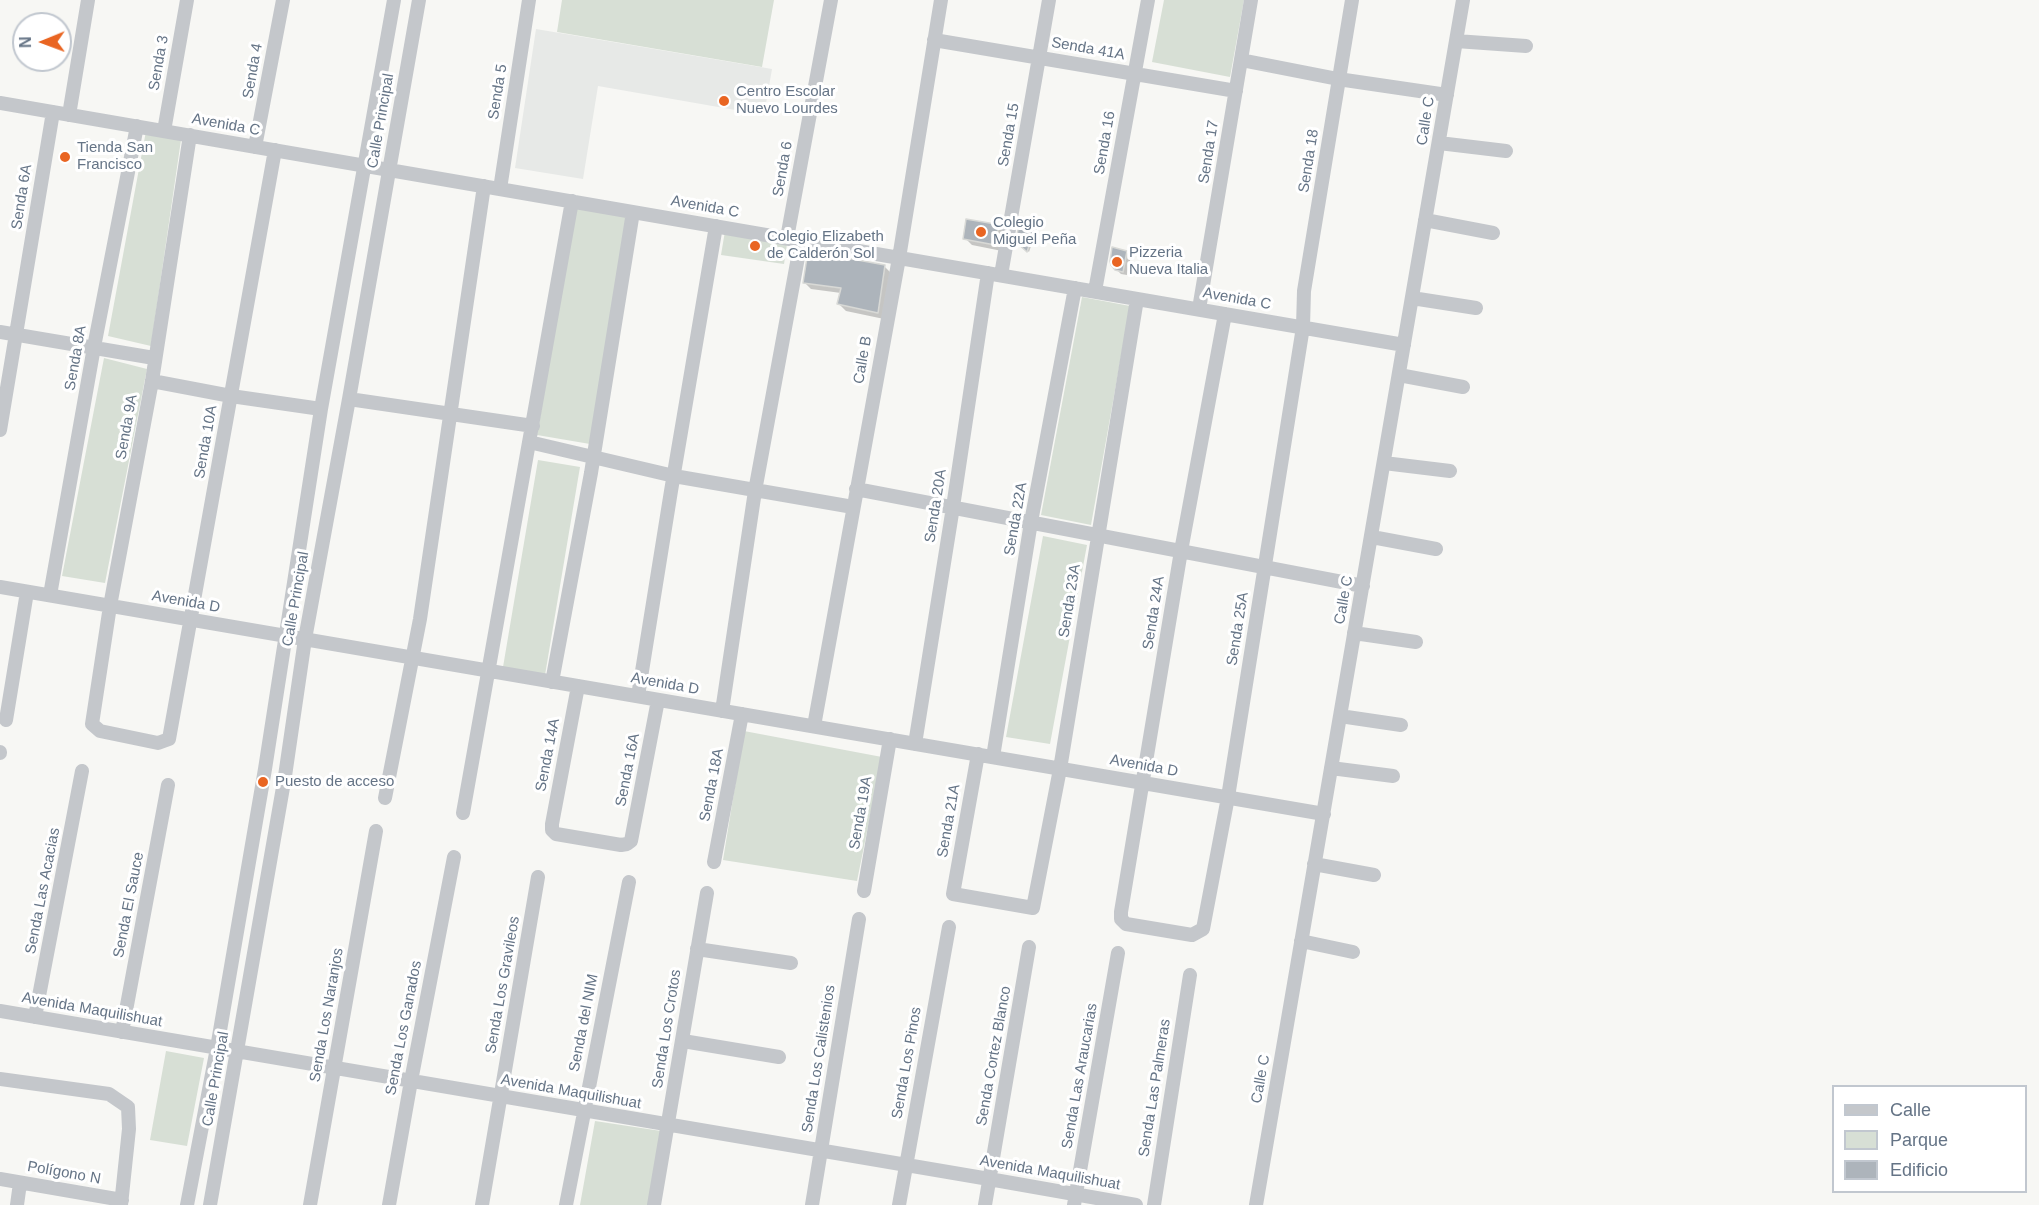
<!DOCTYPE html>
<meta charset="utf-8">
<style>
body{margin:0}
#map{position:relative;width:2039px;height:1205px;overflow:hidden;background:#f7f7f4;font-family:Helvetica,sans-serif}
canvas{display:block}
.legend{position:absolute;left:1832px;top:1085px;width:195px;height:108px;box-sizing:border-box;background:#fff;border:2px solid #c1c7cf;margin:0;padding:8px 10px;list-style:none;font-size:18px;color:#657486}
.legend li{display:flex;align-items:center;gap:12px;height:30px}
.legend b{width:30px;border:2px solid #c1c7cf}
.north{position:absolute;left:12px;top:12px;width:60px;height:60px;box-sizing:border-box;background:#fff;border:2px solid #c1c7cf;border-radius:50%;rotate:269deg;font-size:16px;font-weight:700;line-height:24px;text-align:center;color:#657486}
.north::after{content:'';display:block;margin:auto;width:21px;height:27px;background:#e96522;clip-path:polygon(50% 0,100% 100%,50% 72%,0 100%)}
</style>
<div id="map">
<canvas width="2039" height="1205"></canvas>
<ul class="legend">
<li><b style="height:8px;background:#c4c7cb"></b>Calle</li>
<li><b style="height:16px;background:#d7dfd5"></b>Parque</li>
<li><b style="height:16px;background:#adb4bb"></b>Edificio</li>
</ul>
<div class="north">N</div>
</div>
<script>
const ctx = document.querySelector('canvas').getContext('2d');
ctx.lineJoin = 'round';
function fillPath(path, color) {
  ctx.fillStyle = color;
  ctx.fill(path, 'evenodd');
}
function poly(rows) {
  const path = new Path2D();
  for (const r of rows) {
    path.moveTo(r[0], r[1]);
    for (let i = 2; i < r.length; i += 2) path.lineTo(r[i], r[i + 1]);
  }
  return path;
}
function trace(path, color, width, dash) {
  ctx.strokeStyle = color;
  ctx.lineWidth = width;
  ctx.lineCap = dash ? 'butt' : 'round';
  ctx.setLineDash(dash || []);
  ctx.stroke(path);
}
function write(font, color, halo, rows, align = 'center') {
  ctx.font = font + ' Helvetica,sans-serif';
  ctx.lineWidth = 6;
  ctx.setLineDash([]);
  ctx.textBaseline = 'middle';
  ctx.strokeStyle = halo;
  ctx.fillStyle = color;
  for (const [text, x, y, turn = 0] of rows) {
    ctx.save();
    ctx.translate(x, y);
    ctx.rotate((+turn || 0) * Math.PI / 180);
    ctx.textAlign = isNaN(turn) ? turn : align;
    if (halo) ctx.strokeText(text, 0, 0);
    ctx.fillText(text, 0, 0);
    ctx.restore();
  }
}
fillPath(poly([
 [536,29,772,69,764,115,598,86,583,179,515,168]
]), '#e7e9e7');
fillPath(poly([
 [562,0,774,0,762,67,557,32],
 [1164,0,1244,0,1230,77,1152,62],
 [146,131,182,133,151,346,108,336],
 [576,207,627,216,590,444,537,435],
 [726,225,788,237,784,264,721,255],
 [1082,297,1130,306,1091,525,1041,515],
 [104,358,147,369,105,583,62,576],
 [538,460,580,467,545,675,503,667],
 [1043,536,1087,545,1050,744,1006,737],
 [744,731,882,757,857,881,723,860],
 [166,1051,204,1058,187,1146,150,1140],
 [595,1121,661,1131,648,1205,580,1205]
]), '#d7dfd5');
fillPath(poly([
 [968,221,1000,227,1005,232,1002,251,972,245,965,238],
 [1035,226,1037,228,1029,252,1018,241],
 [1126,252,1131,256,1127,275,1121,274,1116,269],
 [884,266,891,273,884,319,846,311,839,304,841,293,811,289,804,282]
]), '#0003');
const building = poly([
 [966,219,1001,225,1000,227,999,226,995,245,963,239,966,219],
 [1021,225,1036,225,1027,252,1016,242,1018,229,1020,229,1021,225],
 [1112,247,1127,251,1123,272,1115,270,1111,265,1110,261,1112,247],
 [808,251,885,265,878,313,837,304,841,288,803,283,808,251]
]);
fillPath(building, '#adb4bb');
trace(building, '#d8d9d6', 1.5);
trace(poly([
 [934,40,1236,91],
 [1456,41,1526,46],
 [1241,60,1338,79,1447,95],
 [0,103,1404,345],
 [69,115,88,0],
 [164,131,187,0],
 [190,135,152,381,110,606,92,724,100,731,158,743,169,739,275,150],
 [1439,143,1506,151],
 [255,147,283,0],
 [500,189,529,0],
 [1425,220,1493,233],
 [787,238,831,0],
 [1001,275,1049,0],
 [1095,291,1148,0],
 [1412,298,1476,308],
 [1199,309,1251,0],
 [1225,314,1181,551,1121,912,1121,919,1126,924,1192,935,1203,929,1228,797,1303,327,1304,291,1352,0],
 [0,332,154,358],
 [1399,375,1463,387],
 [152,381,231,396,321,409],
 [349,399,533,426],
 [0,430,53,112],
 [529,442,674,476,853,507],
 [1384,463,1450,471],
 [856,489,1363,586],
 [1372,537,1436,549],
 [0,587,1324,814],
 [50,595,94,347,137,126],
 [1354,633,1416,642],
 [552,682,591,473,633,212],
 [578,686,552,824,552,830,556,834,621,845,627,844,631,841,658,700],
 [638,696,671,491,716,226],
 [722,711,755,491,801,241],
 [1340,716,1401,725],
 [6,720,27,592],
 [814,726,899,258,941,0],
 [915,744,953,507,988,273],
 [0,753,0,752],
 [978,754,953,894,1033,908,1060,769,1137,299],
 [993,757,1031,522,1075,288],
 [1331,768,1393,776],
 [385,798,420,619,484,186],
 [463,813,572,201],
 [714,862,742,714],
 [1314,864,1374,875],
 [864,891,890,739],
 [1301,941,1353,952],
 [697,949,791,963],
 [0,1011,989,1179,1136,1205],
 [35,1017,82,771],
 [122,1032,168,785],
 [683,1041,779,1057],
 [0,1079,109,1094,128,1107,129,1129,121,1205],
 [0,1179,122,1200],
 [17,1205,20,1183],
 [187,1205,217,1048,265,769,321,409,394,0],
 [210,1205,285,776,305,639,349,399,419,0],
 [310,1205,376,831],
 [389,1205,411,1081,454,857],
 [482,1205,538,877],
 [566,1205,629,882],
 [654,1205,707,893],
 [812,1205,859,919],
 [899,1205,949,927],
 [985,1205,1029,947],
 [1074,1205,1118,953],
 [1154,1205,1190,975],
 [1256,1205,1463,0]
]), '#c4c7cb', 14);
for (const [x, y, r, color] of [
 [724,101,6,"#e96522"],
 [65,157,6,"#e96522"],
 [981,232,6,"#e96522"],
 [755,246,6,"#e96522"],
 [1117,262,6,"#e96522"],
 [263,782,6,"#e96522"]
]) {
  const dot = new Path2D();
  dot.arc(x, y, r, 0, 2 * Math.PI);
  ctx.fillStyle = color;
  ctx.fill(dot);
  trace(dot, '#fff', 2);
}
write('15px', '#657486', '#fff', [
 ["Senda 41A",1088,49,10],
 ["Senda 3",159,63,-80],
 ["Senda 4",253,71,-80],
 ["Senda 5",498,92,-81],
 ["Calle Principal",381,121,-80],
 ["Calle C",1426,121,-81],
 ["Avenida C",226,125,10],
 ["Senda 15",1009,135,-80],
 ["Senda 16",1105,143,-80],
 ["Senda 17",1209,152,-81],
 ["Senda 18",1309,161,-81],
 ["Senda 6",783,169,-80],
 ["Senda 6A",22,197,-81],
 ["Avenida C",705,207,10],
 ["Avenida C",1237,299,10],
 ["Senda 8A",76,358,-80],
 ["Calle B",863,360,-80],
 ["Senda 9A",127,427,-80],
 ["Senda 10A",206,442,-80],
 ["Senda 20A",936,506,-81],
 ["Senda 22A",1016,519,-80],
 ["Calle Principal",296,599,-80],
 ["Calle C",1344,600,-80],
 ["Senda 23A",1070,601,-81],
 ["Avenida D",186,602,10],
 ["Senda 24A",1154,613,-81],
 ["Senda 25A",1238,629,-81],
 ["Avenida D",665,684,10],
 ["Senda 14A",548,755,-79],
 ["Avenida D",1144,766,10],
 ["Senda 16A",628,770,-79],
 ["Senda 18A",712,785,-79],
 ["Senda 19A",861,813,-80],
 ["Senda 21A",949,821,-80],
 ["Senda Las Acacias",43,891,-79],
 ["Senda El Sauce",129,905,-79],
 ["Senda Los Gravileos",503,985,-80],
 ["Avenida Maquilishuat",92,1010,10],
 ["Senda Los Naranjos",327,1015,-80],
 ["Senda del NIM",584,1023,-79],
 ["Senda Los Ganados",404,1028,-79],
 ["Senda Los Crotos",667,1029,-81],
 ["Senda Cortez Blanco",994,1056,-80],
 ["Senda Los Calistenios",819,1059,-81],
 ["Senda Los Pinos",907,1063,-80],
 ["Senda Las Araucarias",1080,1076,-80],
 ["Calle Principal",216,1079,-80],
 ["Calle C",1261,1079,-80],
 ["Senda Las Palmeras",1155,1088,-81],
 ["Avenida Maquilishuat",571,1092,10],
 ["Polígono N",64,1173,10],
 ["Avenida Maquilishuat",1050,1173,10]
]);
write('15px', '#657486', '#fff', [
 ["Centro Escolar",736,92],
 ["Nuevo Lourdes",736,109],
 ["Tienda San",77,148],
 ["Francisco",77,165],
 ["Colegio",993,223],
 ["Miguel Peña",993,240],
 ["Colegio Elizabeth",767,237],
 ["de Calderón Sol",767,254],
 ["Pizzeria",1129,253],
 ["Nueva Italia",1129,270],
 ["Puesto de acceso",275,782]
], 'left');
</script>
